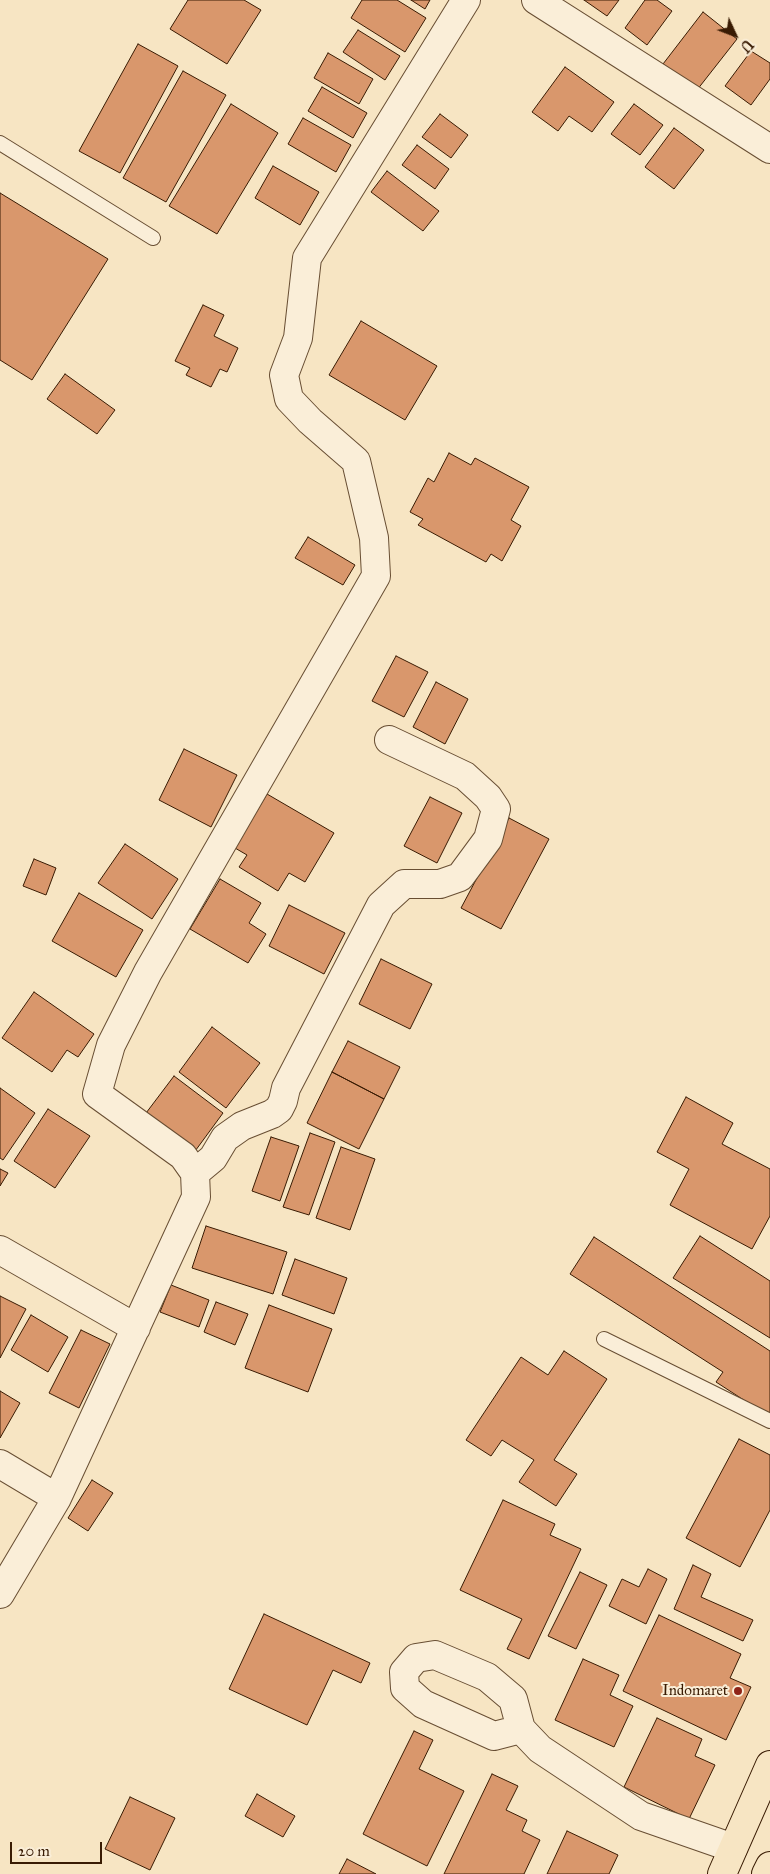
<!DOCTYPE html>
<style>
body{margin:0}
#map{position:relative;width:770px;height:1874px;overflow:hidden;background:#f7e5c3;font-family:"IM FELL Great Primer",serif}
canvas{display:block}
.north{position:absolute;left:710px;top:10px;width:50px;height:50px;-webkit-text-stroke:4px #faeed8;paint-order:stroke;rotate:133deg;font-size:14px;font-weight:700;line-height:20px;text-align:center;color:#391b03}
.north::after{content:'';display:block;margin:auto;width:18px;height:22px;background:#391b03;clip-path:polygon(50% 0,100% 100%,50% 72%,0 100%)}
.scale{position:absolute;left:10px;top:1842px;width:92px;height:22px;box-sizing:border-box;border:2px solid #391b03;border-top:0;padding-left:6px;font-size:15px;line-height:18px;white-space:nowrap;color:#391b03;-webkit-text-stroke:4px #faeed8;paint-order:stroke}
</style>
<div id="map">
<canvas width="770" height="1874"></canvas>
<div class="north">U</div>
<div class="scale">20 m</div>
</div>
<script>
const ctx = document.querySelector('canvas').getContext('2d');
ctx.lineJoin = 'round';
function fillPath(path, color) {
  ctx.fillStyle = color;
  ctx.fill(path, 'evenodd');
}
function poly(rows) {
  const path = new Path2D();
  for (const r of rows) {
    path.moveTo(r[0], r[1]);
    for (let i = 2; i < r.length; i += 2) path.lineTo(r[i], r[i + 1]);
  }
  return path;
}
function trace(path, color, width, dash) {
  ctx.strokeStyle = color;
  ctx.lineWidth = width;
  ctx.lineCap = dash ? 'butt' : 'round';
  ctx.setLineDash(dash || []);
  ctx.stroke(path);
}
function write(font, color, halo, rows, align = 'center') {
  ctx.font = font + ' "IM FELL Great Primer",serif';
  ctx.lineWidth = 4;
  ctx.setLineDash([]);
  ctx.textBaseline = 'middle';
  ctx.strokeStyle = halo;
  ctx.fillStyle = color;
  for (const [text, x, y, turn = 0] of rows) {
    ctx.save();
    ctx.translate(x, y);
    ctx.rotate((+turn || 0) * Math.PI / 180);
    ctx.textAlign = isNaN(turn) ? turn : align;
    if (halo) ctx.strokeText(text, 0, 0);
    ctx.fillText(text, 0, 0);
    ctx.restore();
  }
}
const building = poly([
 [188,0,244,0,261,10,227,64,170,29,188,0],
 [362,0,397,0,426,18,405,52,351,18,362,0],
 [411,0,430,0,425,9,411,0],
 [584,0,619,0,607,16,584,0],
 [645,0,657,0,672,11,647,45,625,28,645,0],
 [703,12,737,39,697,90,663,64,703,12],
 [358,30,400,56,385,80,343,52,358,30],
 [138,44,178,66,120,173,79,151,138,44],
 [751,51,770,63,770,79,751,105,725,86,751,51],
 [328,53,373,79,359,104,314,78,328,53],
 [565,67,614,102,592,132,569,116,558,131,532,112,565,67],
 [183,71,226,95,166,202,123,178,183,71],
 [322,87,367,113,353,138,308,111,322,87],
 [231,104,278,133,217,234,169,206,231,104],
 [634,104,663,125,640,155,611,134,634,104],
 [440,114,468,135,451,158,422,137,440,114],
 [303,118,351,145,336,172,288,144,303,118],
 [674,128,704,150,674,189,645,167,674,128],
 [417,145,449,169,435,189,402,165,417,145],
 [273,166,319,192,300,225,255,198,273,166],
 [387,171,439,211,423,231,371,192,387,171],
 [0,193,108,259,32,380,0,360,0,193],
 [203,305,224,315,214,336,238,348,227,372,220,369,211,387,186,375,190,368,175,361,203,305],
 [361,321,437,366,405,420,329,375,361,321],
 [65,374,115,410,97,434,47,399,65,374],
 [449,453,471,465,475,458,529,487,511,520,521,526,502,561,491,554,486,562,418,525,423,519,410,512,428,478,434,482,449,453],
 [308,537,355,565,343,585,295,558,308,537],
 [396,656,428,672,404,717,372,701,396,656],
 [436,682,468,699,445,744,413,727,436,682],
 [184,749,237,775,211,827,159,800,184,749],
 [267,794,334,833,305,882,289,873,278,891,239,867,247,855,235,848,267,794],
 [430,797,462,813,437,863,404,846,430,797],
 [509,818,549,839,501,929,461,908,509,818],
 [125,844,178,879,152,919,98,883,125,844],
 [34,859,56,868,46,895,23,886,34,859],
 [220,879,261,903,249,923,266,934,248,963,190,929,220,879],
 [79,893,143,930,116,977,52,941,79,893],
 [289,905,345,933,324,974,269,946,289,905],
 [381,959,432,984,410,1029,359,1004,381,959],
 [34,992,94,1034,78,1057,67,1050,52,1072,2,1038,34,992],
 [212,1027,260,1063,226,1108,179,1072,212,1027],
 [348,1041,400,1067,384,1099,332,1072,348,1041],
 [332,1072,384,1099,359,1149,307,1123,332,1072],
 [174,1076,223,1113,190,1158,140,1121,174,1076],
 [0,1088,35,1113,3,1160,0,1158,0,1088],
 [686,1097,733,1123,722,1144,770,1169,770,1216,752,1249,670,1205,689,1169,657,1152,686,1097],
 [48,1109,90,1136,55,1188,14,1161,48,1109],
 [310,1133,335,1142,309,1215,283,1207,310,1133],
 [271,1137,299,1146,280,1201,252,1191,271,1137],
 [341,1147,375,1159,350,1230,316,1218,341,1147],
 [0,1169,8,1173,0,1186,0,1169],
 [206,1226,287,1252,273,1294,192,1268,206,1226],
 [700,1236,770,1281,770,1338,673,1278,700,1236],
 [594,1237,770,1351,770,1417,716,1382,723,1372,570,1274,594,1237],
 [295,1259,347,1278,334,1314,282,1295,295,1259],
 [171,1285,209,1300,199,1327,160,1312,171,1285],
 [0,1296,26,1309,0,1358,0,1296],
 [216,1302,248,1314,235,1345,204,1332,216,1302],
 [269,1305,332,1329,308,1392,245,1368,269,1305],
 [31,1315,68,1337,48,1372,11,1350,31,1315],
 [81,1330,110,1344,79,1408,49,1393,81,1330],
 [564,1351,607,1379,554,1460,577,1474,556,1506,519,1482,534,1460,502,1440,491,1456,466,1440,521,1357,548,1375,564,1351],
 [0,1391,20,1403,0,1438,0,1391],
 [739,1439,770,1455,770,1510,740,1567,686,1538,739,1439],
 [92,1480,113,1493,88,1531,68,1518,92,1480],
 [503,1500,555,1524,550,1535,581,1549,529,1659,507,1649,522,1619,460,1590,503,1500],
 [693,1565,711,1574,701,1597,753,1620,743,1641,674,1609,693,1565],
 [648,1569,667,1579,646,1624,609,1606,622,1579,639,1587,648,1569],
 [580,1572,607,1585,576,1649,548,1636,580,1572],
 [264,1614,370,1663,361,1683,333,1670,307,1725,229,1689,264,1614],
 [659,1615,741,1654,730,1678,751,1687,726,1740,623,1691,659,1615],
 [583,1659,619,1675,610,1695,633,1706,614,1747,555,1720,583,1659],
 [657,1718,702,1739,695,1756,715,1765,689,1819,624,1787,657,1718],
 [414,1731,433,1740,419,1769,464,1791,427,1866,363,1834,414,1731],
 [492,1774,518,1786,506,1810,527,1820,522,1831,540,1840,524,1874,444,1874,492,1774],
 [257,1794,295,1816,283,1837,245,1816,257,1794],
 [130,1797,175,1818,150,1870,105,1849,130,1797],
 [567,1831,618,1855,609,1874,547,1874,567,1831],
 [347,1859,376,1874,339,1874,347,1859]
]);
fillPath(building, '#d9976c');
trace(building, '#391b03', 1);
const lane = poly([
 [0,143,153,238],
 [604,1339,770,1421]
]);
const street = poly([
 [536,0,770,149],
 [195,1173,213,1158,225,1138,242,1126,272,1114,279,1109,283,1101,286,1088,381,905,404,884,440,884,460,877,488,839,496,809,488,797,465,776,389,740],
 [0,1250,136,1328],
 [0,1464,57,1498],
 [0,1594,57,1498,196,1197,195,1173,183,1156,97,1094,111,1045,148,972,376,576,374,538,356,461,310,421,289,399,284,375,298,338,307,258,466,0],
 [521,1729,494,1736,423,1704,405,1688,404,1672,416,1658,435,1655,487,1677,513,1699,521,1729,540,1749,641,1816,733,1848]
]);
const highway = poly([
 [722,1874,770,1765],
 [766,1874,770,1866]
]);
trace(lane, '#684e33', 16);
trace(street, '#684e33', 30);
trace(highway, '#391b03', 30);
trace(lane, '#faeed8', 14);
trace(street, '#faeed8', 28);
trace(highway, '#f7e5c3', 28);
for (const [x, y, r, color] of [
 [738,1691,5,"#8f2418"]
]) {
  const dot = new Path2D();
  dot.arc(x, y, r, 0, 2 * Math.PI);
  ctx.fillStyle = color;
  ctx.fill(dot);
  trace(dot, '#faeed8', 2);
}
write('15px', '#391b03', '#faeed8', [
 ["Indomaret",728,1691]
], 'right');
</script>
